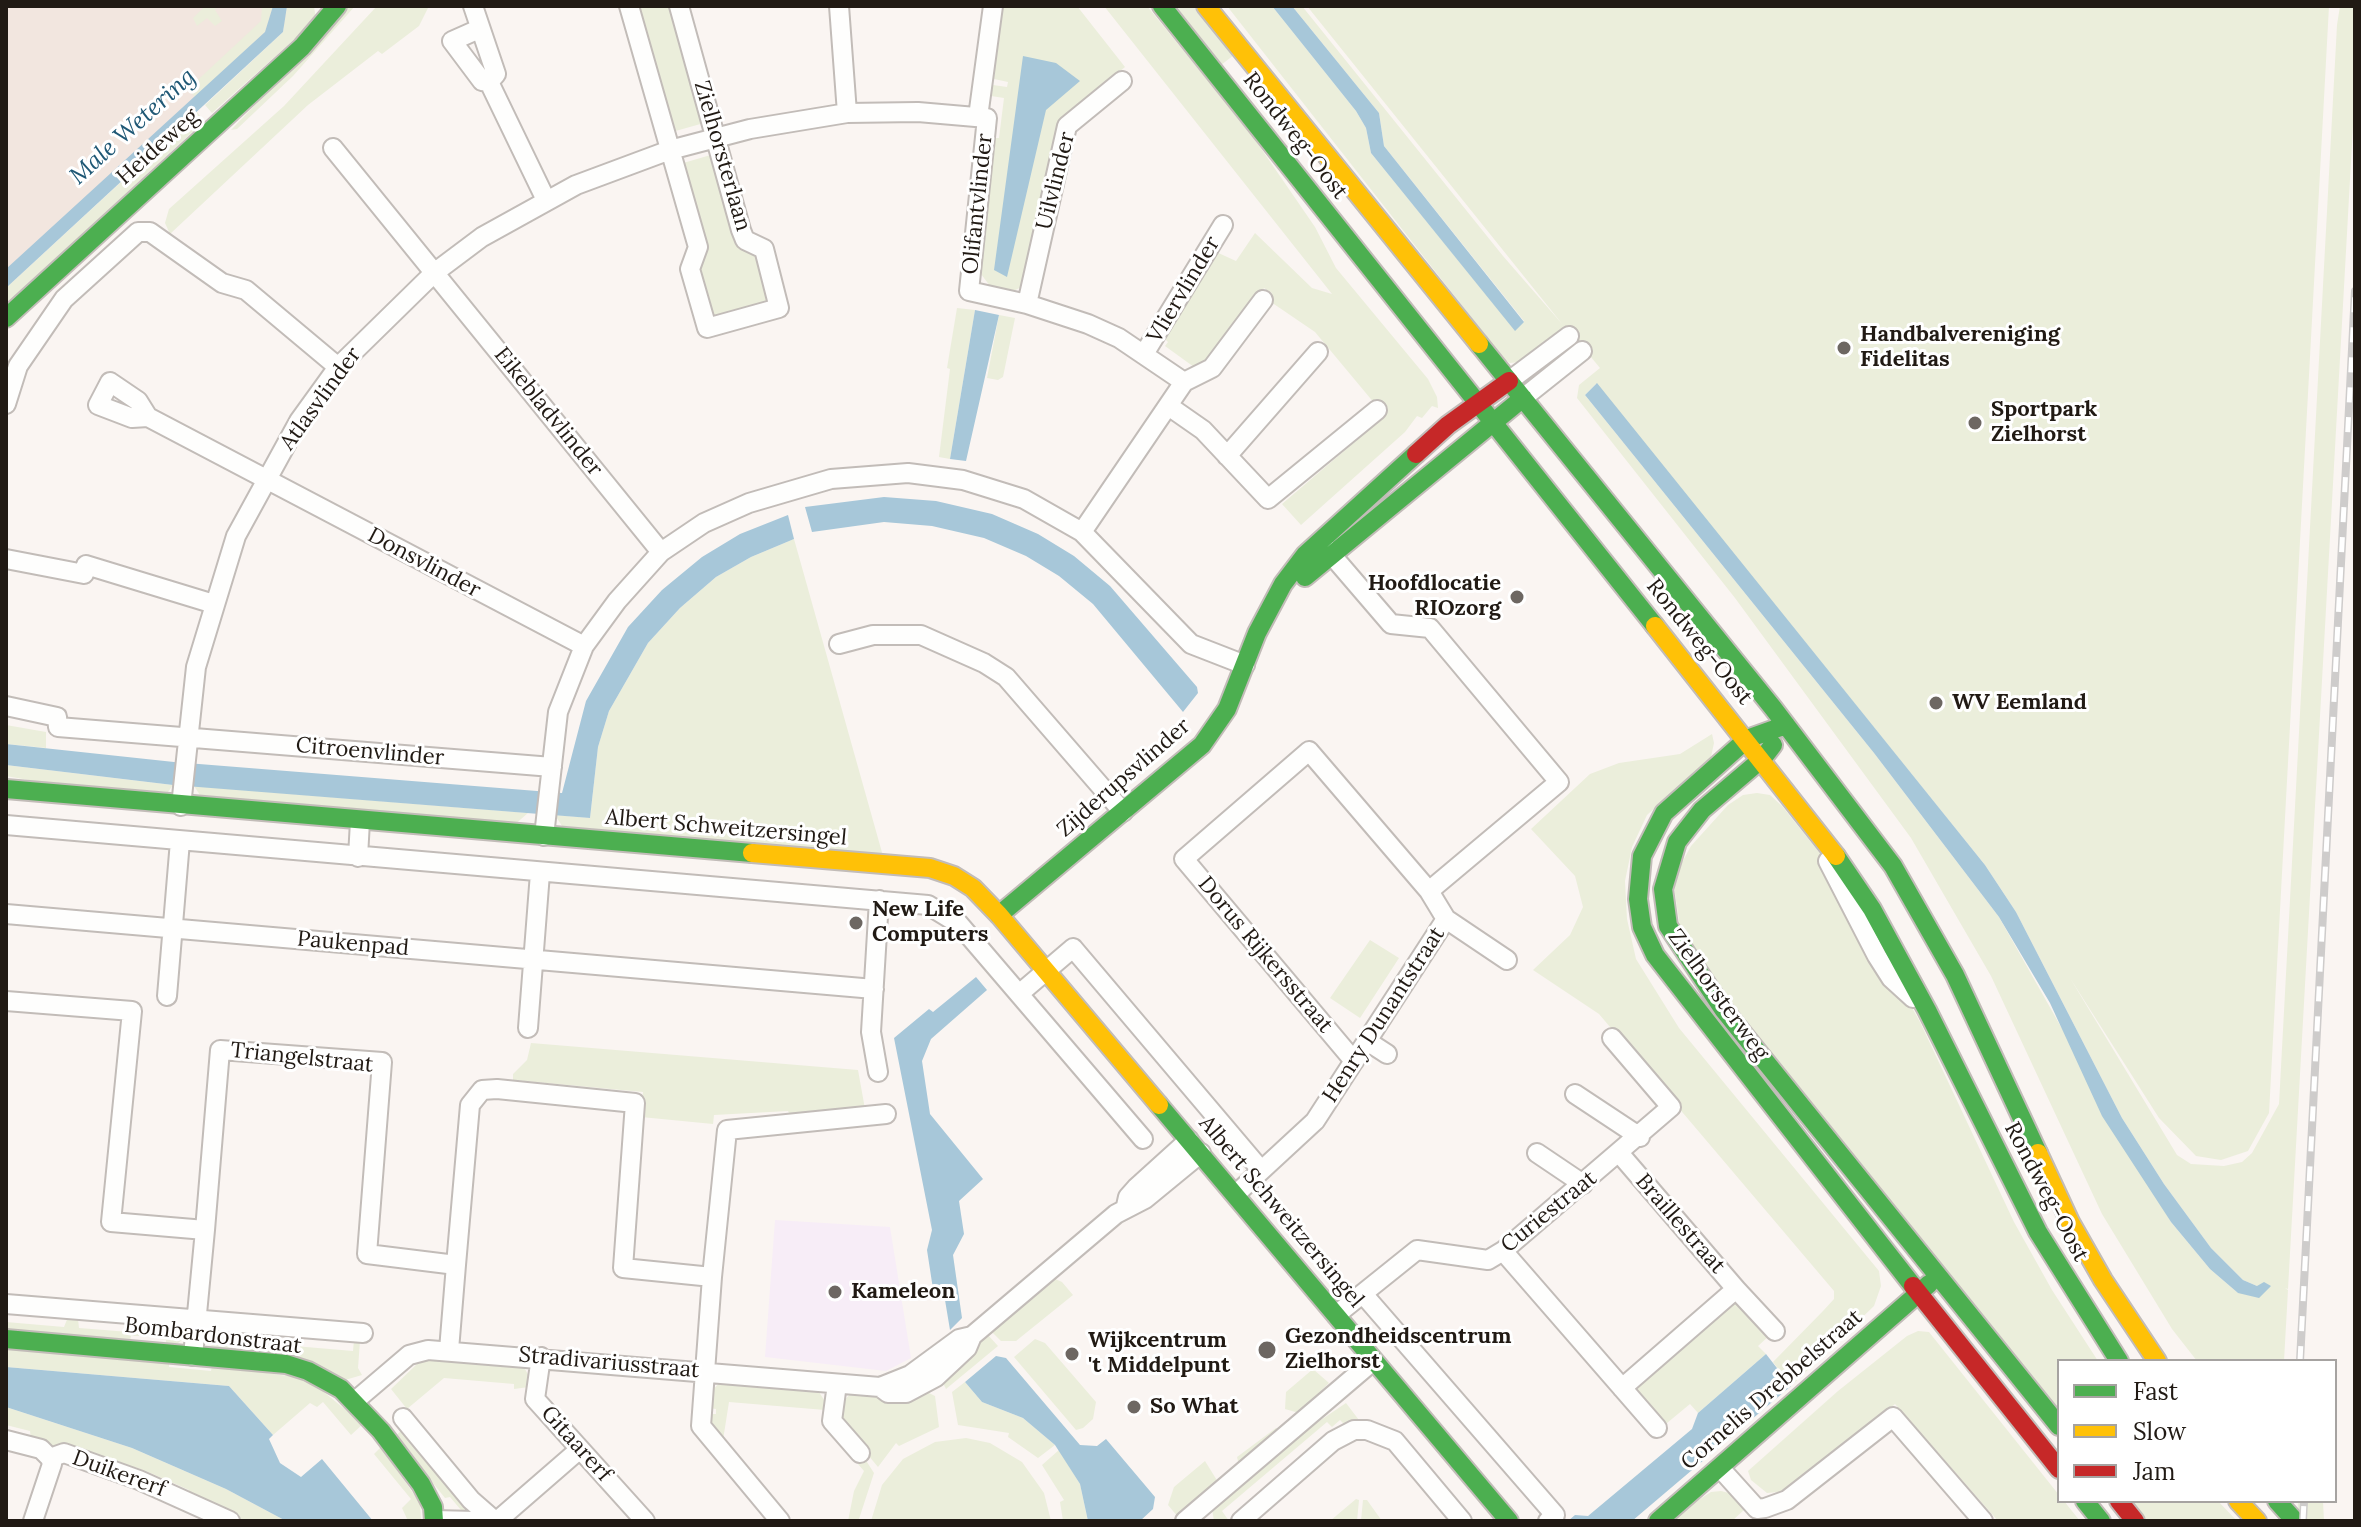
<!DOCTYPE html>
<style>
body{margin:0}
#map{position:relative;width:2361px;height:1527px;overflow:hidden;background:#faf5f2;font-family:Lora,serif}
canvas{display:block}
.frame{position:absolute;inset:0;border:8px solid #211a14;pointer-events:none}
.legend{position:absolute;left:2057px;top:1359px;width:280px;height:144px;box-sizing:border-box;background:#fff;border:2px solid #a6a3a1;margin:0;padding:10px 14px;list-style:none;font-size:24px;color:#211a14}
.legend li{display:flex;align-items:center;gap:16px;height:40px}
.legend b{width:40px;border:2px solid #a6a3a1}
</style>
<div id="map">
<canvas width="2361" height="1527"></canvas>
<div class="frame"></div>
<ul class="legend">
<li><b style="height:10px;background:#4caf50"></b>Fast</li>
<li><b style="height:10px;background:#ffc107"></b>Slow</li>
<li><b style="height:10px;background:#c62828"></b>Jam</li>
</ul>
</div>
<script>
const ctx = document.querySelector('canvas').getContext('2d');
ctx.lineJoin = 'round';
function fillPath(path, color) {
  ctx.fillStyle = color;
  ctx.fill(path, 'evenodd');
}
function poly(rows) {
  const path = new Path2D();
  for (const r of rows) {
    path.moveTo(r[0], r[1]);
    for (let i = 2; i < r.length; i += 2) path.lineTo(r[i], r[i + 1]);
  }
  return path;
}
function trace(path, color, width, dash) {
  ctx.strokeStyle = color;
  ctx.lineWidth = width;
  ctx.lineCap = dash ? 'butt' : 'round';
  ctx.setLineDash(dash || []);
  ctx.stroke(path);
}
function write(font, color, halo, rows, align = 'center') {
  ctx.font = font + ' Lora,serif';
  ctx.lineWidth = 6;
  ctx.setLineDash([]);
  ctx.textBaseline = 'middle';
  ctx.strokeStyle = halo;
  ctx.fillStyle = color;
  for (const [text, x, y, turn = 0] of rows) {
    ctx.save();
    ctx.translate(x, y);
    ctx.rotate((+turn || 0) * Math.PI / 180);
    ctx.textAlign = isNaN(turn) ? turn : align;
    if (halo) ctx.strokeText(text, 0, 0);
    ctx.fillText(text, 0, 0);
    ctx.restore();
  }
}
fillPath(poly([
 [6,6,287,6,286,24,6,280]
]), '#f2e6df');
fillPath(poly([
 [775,1220,890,1227,911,1358,886,1371,765,1357]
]), '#f7edf7');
fillPath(poly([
 [205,6,218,6,215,10,222,21,215,26,207,18,197,26,193,18],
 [262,6,273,6,265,32,195,97,188,89,261,21],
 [287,6,314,6,316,20,212,113,205,105,283,32],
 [349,6,355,6,293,76,237,129,231,130],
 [377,6,429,6,419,26,382,54,378,51,308,105,170,234,165,223,169,209,284,106],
 [636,6,671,6,704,123,672,132],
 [1001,6,1077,6,1125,67,1059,122,1061,125,1024,286,1011,292,990,286,978,270,993,138,999,138,1004,98,991,96,993,85,1007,87,1008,82,994,79],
 [1104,6,1147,6,1249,131,1315,227,1336,268,1428,379,1437,397,1438,408,1432,406,1422,418,1417,416,1405,432,1301,525,1282,504,1385,416,1315,332,1268,300,1272,293,1264,288,1209,363,1194,367,1165,346,1168,342,1163,337,1214,251,1236,261,1255,233,1312,288,1332,294],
 [1174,6,1193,6,1234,55,1221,65],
 [1227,6,1272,6,1356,111,1366,128,1371,153,1515,330,1524,321,1384,146,1379,113,1292,6,1302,6,1503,256,1563,325,1307,6,2329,6,2269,1113,2248,1151,2221,1160,2196,1156,2159,1118,2070,978,2177,1155,2191,1164,2224,1166,2242,1162,2252,1153,2279,1104,2337,25,2340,6,2355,6,2355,90,2288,1289,2285,1288,2288,1290,2284,1361,2197,1361,2172,1329,2102,1214,1991,976,1911,838,1735,598,1577,398,1579,385,1600,368,1566,327,1520,362,1510,363,1504,359],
 [1596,384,1985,865,2016,912,2122,1118,2164,1184,2211,1248,2243,1280,2257,1286,2238,1293,2210,1269,2171,1222,1999,917,1874,753,1585,395],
 [197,112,204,121,6,306,6,288],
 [714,154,756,253,772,304,711,321,696,272,706,252,680,164],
 [957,308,975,310,950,459,939,457,950,369,947,368],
 [999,315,1015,318,1003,377,998,380,987,378],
 [794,539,883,856,562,826,555,815,590,818,598,747,609,711,648,643,680,608,716,577,751,557],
 [6,725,46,732,46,748,6,744],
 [1712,734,1714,743,1711,757,1647,815,1632,847,1625,881,1627,919,1636,959,1679,1028,1879,1271,1881,1286,1874,1306,1791,1386,1773,1362,1823,1311,1834,1299,1834,1291,1599,1014,1533,970,1570,935,1583,907,1575,876,1531,829,1590,774,1619,763,1680,754],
 [6,765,173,785,168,792,34,781,6,776],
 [194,786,528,813,513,826,200,795],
 [1757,793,1770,795,1782,806,1838,876,1920,1022,2014,1222,2052,1290,2098,1361,2059,1361,2059,1416,1682,940,1674,887,1680,866,1691,846,1728,805,1743,795],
 [1370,940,1399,958,1360,1018,1330,998],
 [531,1043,858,1070,865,1109,790,1115,788,1111,714,1115,713,1124,641,1117,643,1092,513,1080,513,1074,527,1060],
 [1053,1278,1062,1282,1073,1295,1016,1341,1001,1341,992,1332],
 [1739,1300,1770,1335,1758,1346,1766,1354,1698,1413,1690,1404,1661,1428,1631,1393],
 [68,1317,78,1319,79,1328,142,1333,144,1323,156,1322,155,1336,131,1336,130,1342,6,1331,6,1322,64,1327],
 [162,1322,185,1326,187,1336,178,1343,166,1345,166,1340,160,1339],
 [208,1328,224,1331,224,1340,353,1351,354,1340,360,1341,358,1368,362,1375,345,1380,212,1346,204,1337],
 [1918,1331,1929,1332,2059,1495,2059,1501,2064,1501,2080,1521,1998,1521,1895,1404,1789,1491,1767,1493,1751,1480,1748,1471,1838,1391,1907,1336],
 [988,1335,998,1346,946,1389,942,1381,946,1374],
 [1035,1339,1045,1343,1096,1402,1093,1419,1083,1428,1076,1430,1014,1357],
 [6,1347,169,1361,169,1367,211,1371,212,1365,308,1379,363,1424,351,1435,323,1402,317,1407,310,1403,273,1435,229,1386,6,1367],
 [438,1358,522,1364,529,1376,529,1387,514,1389,514,1384,444,1378,407,1409,391,1389,417,1364],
 [1313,1369,1329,1383,1299,1413,1285,1409,1286,1392],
 [721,1381,817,1389,828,1406,825,1410,729,1402,723,1440,709,1422,709,1414,716,1414,716,1409,709,1408,711,1392],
 [965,1382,982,1402,1023,1418,1055,1445,1038,1458,1008,1437,1009,1433,958,1425,952,1392],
 [925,1391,935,1396,939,1427,899,1446,896,1443,878,1467,838,1419,840,1405,851,1393,895,1399],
 [1346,1403,1362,1424,1347,1427,1340,1420,1332,1427,1327,1422,1222,1511,1229,1521,1214,1521,1212,1509,1306,1430],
 [6,1407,132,1448,226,1489,286,1521,237,1521,188,1495,189,1490,148,1472,135,1467,133,1471,31,1439,30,1431,6,1425],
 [405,1428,468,1506,466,1510,461,1510,450,1497,445,1498,395,1436],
 [1276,1428,1280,1431,1239,1465,1237,1457],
 [966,1438,990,1443,1022,1462,1044,1493,1051,1521,871,1521,882,1485,903,1459,935,1442],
 [381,1447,420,1503,421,1521,408,1521,402,1508,411,1499,374,1454],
 [1059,1450,1080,1484,1088,1521,1063,1521,1060,1502,1064,1500,1042,1465],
 [865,1459,874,1473,859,1519,848,1521,854,1491,864,1471,858,1464],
 [1205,1461,1218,1482,1178,1517,1168,1505,1174,1487],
 [1721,1491,1729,1493,1744,1510,1732,1521,1665,1521,1711,1492],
 [1356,1499,1359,1500,1357,1521,1330,1521],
 [1363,1500,1367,1500,1382,1521,1361,1521],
 [2129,1501,2218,1501,2237,1521,2145,1521],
 [2298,1501,2323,1501,2324,1521,2297,1521]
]), '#ebeedb');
fillPath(poly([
 [273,6,287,6,283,32,6,288,6,269,265,32],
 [1272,6,1292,6,1379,113,1384,146,1524,322,1515,331,1371,153,1366,128,1356,111],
 [1023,56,1056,63,1080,81,1046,110,1007,277,994,270],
 [975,310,999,315,966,461,950,459],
 [1597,383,1985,865,2016,912,2122,1118,2164,1184,2211,1248,2243,1280,2257,1286,2264,1282,2271,1286,2259,1298,2238,1293,2210,1269,2171,1222,2102,1116,2050,1003,1999,917,1874,753,1585,395],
 [884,497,936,501,992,514,1038,534,1074,556,1110,586,1197,687,1198,693,1183,712,1093,604,1059,576,1026,556,984,538,932,526,884,522,812,532,805,507],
 [788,515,794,539,751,557,716,577,680,608,648,643,609,711,598,747,590,818,173,785,6,765,6,744,174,762,562,793,586,701,628,627,662,590,702,557,740,534],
 [976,977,987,990,931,1039,922,1061,930,1114,983,1179,959,1201,964,1234,953,1255,962,1318,950,1330,943,1288,933,1289,927,1250,932,1230,894,1038,929,1009,933,1012],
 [1766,1354,1791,1386,1632,1521,1568,1521,1575,1515,1588,1516,1692,1429,1698,1413],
 [996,1356,1006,1358,1080,1445,1097,1446,1106,1439,1155,1497,1153,1509,1140,1521,1088,1521,1080,1484,1055,1445,1023,1418,982,1402,965,1382],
 [6,1367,229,1386,273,1435,269,1439,280,1463,301,1477,322,1459,373,1521,286,1521,226,1489,132,1448,6,1407]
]), '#a7c7d9');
const street = poly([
 [473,6,496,74,489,82,546,200],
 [629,6,698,247,690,269,707,328,779,308,764,249,745,240,741,230,679,6],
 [839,6,847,113],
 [479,29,452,41,482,81,489,82],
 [978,117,993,6],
 [333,148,661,552],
 [1027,304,1067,126,1122,81],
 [1144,354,1223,225],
 [1509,381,1569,336],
 [1184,382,1212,368,1263,300],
 [1523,398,1582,351],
 [6,404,18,366,64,299,138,232,150,232,222,283,246,290,338,367],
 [1170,407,1203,430,1268,499,1377,410],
 [148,417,132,418,98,405,110,382,138,401,148,417,584,646],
 [1227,456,1318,352],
 [6,559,84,574,86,565,214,604],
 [839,644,873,635,921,635,984,663,1006,677,1123,812],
 [6,706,57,717,58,727,552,767],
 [181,806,196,667,236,536,299,421,338,367,434,273,482,237,576,185,670,150,750,129,847,113,918,112,987,118,969,291,1027,304,1088,324,1119,338,1184,382,1082,532],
 [6,825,928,905,959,924,1143,1139],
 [544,836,558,712,584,646,617,601,661,552,704,523,749,503,831,479,908,473,963,480,1024,499,1082,532,1191,644,1245,665],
 [358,857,360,821],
 [1828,861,1877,956,1891,978,1913,998],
 [6,914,874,989],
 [1446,919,1507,960],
 [1019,994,1073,948,1261,1170],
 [167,996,180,841],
 [6,1001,132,1011,111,1222,205,1230,220,1050,382,1062,367,1254,456,1265,470,1105,482,1090,497,1089,635,1103,623,1268,712,1277,727,1130,886,1114],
 [528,1028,540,873],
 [1367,1041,1387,1054],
 [1354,1061,1184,859,1309,751,1429,891],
 [878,1072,871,1032,879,900],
 [1575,1094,1640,1137],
 [1537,1153,1583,1184],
 [1620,1154,1736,1289,1622,1388],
 [1236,1194,1315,1121,1446,919,1429,891,1559,782,1430,628,1391,624,1324,546],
 [1126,1206,1128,1197,1136,1188,1189,1140],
 [1503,1251,1657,1428],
 [712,1277,701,1426,780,1521],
 [1736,1289,1775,1331],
 [1363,1294,1555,1515,1548,1521],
 [6,1304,363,1333],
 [1336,1315,1417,1250,1488,1260,1503,1251,1671,1107,1612,1038],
 [449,1350,456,1265],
 [193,1356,205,1230],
 [541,1357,535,1399,645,1521],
 [837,1384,832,1421,860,1453],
 [880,1387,910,1375,959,1339,972,1336],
 [355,1401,409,1355,428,1350,880,1387,888,1393,906,1393,936,1377,967,1348,972,1336,1116,1214,1145,1199,1201,1153],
 [403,1418,471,1500,495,1521],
 [6,1440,41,1449,50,1458],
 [50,1458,64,1453,139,1480,230,1521],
 [1720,1468,1757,1509,1765,1508,1787,1500,1893,1417,1983,1521],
 [434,1520,475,1521],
 [33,1521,52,1464,50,1458],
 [497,1521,580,1449],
 [1185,1521,1373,1361],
 [1241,1521,1333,1441,1354,1430,1367,1430,1395,1441,1462,1521]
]);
const fast = poly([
 [1162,6,1655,626],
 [6,318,302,47,337,6],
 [1479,344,1773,708,1893,866,1955,975,2038,1153],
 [1305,577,1523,398],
 [1786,725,1747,739,1664,813,1642,856,1638,899,1642,927,1655,955,1913,1286],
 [1773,745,1763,758,1702,810,1677,842,1663,889,1668,926,1723,1009,2059,1426],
 [6,789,752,853],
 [1836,856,1872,909,1927,1010,2038,1232,2119,1361],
 [999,915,1202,745,1227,709,1257,633,1283,584,1305,555,1416,454],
 [1159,1105,1509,1521],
 [6,1339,286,1364,308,1371,341,1389,381,1431,421,1484,433,1507,434,1521],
 [2085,1501,2101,1521],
 [2277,1501,2295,1521],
 [1658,1521,1929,1284]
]);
const slow = poly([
 [1206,6,1479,344],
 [1655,626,1836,856],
 [752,853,930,868,954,876,973,888,999,915,1159,1105],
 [2038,1153,2070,1222,2103,1280,2157,1361],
 [2238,1501,2257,1521]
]);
const jam = poly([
 [1416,454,1448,425,1509,381],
 [1913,1286,2059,1469],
 [2119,1501,2135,1521]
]);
trace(street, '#c2bcb8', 22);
trace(fast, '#c2bcb8', 22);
trace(slow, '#c2bcb8', 22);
trace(jam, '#c2bcb8', 22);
trace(street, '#fefefd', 18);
trace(fast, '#4caf50', 18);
trace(slow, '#ffc107', 18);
trace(jam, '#c62828', 18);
const rail = poly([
 [2300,1361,2355,291],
 [2303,1521,2304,1501]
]);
trace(rail, '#cecccb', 8);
trace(rail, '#fff', 5, [15]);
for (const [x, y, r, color] of [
 [1844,348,8,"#6d6762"],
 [1975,423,8,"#6d6762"],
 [1517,597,8,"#6d6762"],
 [1936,703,8,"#6d6762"],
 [856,923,8,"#6d6762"],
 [835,1292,8,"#6d6762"],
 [1267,1350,10,"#6d6762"],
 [1072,1354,8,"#6d6762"],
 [1134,1407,8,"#6d6762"]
]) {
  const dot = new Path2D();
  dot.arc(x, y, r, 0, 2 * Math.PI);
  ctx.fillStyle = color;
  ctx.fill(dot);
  trace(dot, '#fff', 3);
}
write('22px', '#211a14', '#fff', [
 ["Rondweg-Oost",1295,136,52],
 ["Heideweg",158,147,-42],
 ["Zielhorsterlaan",722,156,74],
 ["Uilvlinder",1056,181,-76],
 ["Olifantvlinder",978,204,-84],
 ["Vliervlinder",1184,290,-59],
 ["Atlasvlinder",321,399,-54],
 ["Eikebladvlinder",548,412,51],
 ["Donsvlinder",424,563,28],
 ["Rondweg-Oost",1699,642,51],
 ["Citroenvlinder",370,752,5],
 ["Zijderupsvlinder",1124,778,-41],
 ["Albert Schweitzersingel",726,828,5],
 ["Paukenpad",353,944,5],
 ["Dorus Rijkersstraat",1265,955,50],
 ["Zielhorsterweg",1718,995,54],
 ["Henry Dunantstraat",1384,1015,-57],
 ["Triangelstraat",302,1058,6],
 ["Rondweg-Oost",2046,1192,62],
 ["Albert Schweitzersingel",1281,1212,50],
 ["Curiestraat",1549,1212,-39],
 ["Braillestraat",1680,1224,49],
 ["Bombardonstraat",213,1336,7],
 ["Stradivariusstraat",609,1363,5],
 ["Cornelis Drebbelstraat",1772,1390,-41],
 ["Gitaarerf",576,1444,48],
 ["Duikererf",119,1474,20]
]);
write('bold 22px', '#211a14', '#fff', [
 ["Handbalvereniging",1860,335],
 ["Fidelitas",1860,360],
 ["Sportpark",1991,410],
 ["Zielhorst",1991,435],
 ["Hoofdlocatie",1501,584,"right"],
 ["RIOzorg",1501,609,"right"],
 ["WV Eemland",1952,703],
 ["New Life",872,910],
 ["Computers",872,935],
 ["Kameleon",851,1292],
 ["Gezondheidscentrum",1285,1337],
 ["Zielhorst",1285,1362],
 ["Wijkcentrum",1088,1341],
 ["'t Middelpunt",1088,1366],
 ["So What",1150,1407]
], 'left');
write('italic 24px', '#1f5875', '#fff', [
 ["Male Wetering",133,127,-42]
]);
</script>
